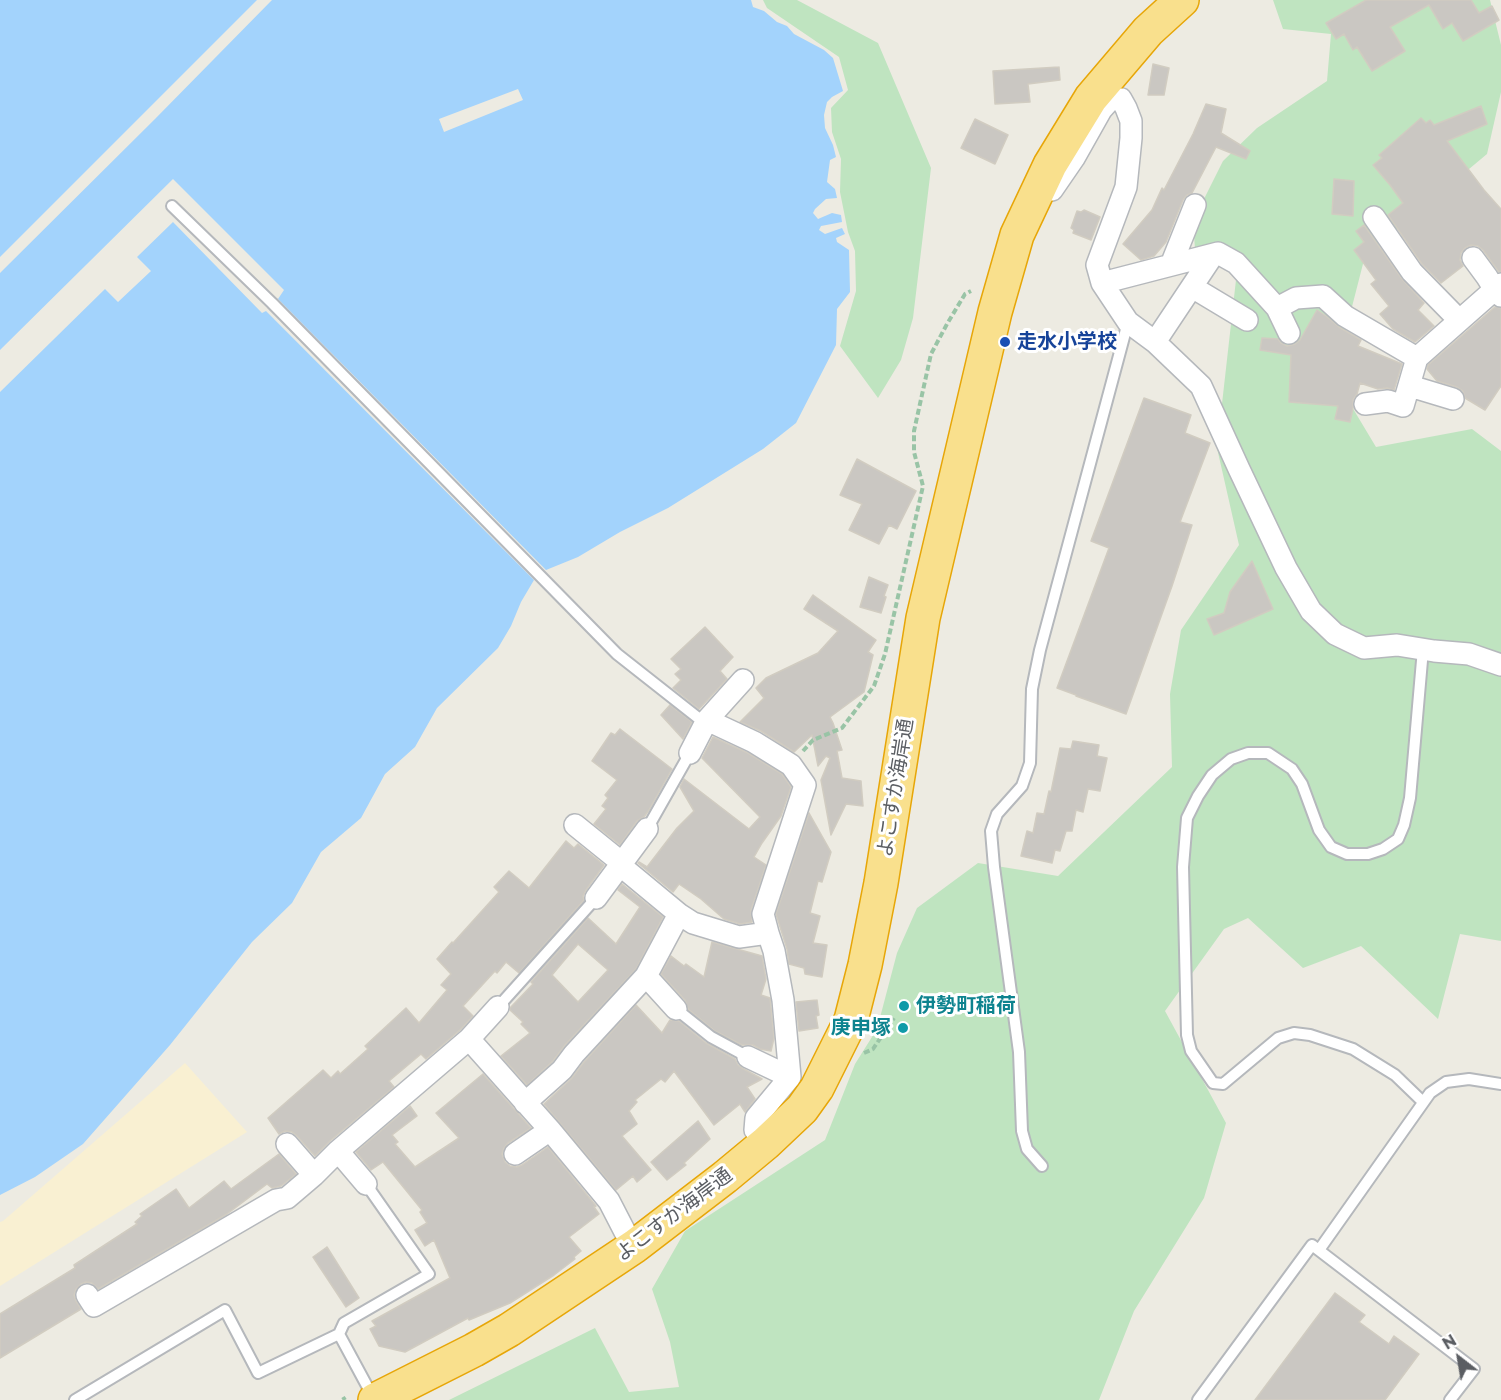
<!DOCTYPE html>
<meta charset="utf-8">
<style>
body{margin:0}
#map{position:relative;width:1501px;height:1400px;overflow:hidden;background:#edebe2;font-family:Montserrat,sans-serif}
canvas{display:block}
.north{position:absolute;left:1429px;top:1328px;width:60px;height:60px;-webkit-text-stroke:4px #fff;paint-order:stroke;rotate:329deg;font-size:16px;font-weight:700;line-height:24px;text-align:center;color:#5b5e63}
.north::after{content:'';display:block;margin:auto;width:21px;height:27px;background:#5b5e63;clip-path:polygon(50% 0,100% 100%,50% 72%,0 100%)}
</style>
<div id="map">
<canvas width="1501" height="1400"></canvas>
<div class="north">N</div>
</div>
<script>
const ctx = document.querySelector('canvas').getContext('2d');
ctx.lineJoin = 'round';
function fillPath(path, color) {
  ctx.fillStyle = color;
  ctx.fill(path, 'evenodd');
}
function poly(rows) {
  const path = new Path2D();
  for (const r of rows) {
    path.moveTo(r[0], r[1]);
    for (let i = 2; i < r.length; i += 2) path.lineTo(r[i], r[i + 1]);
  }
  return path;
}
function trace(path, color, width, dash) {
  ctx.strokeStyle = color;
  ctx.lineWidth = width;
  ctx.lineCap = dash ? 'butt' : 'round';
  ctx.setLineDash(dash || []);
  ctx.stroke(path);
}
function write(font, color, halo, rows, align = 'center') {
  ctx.font = font + ' Montserrat,"Noto Sans JP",sans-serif';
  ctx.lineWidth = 6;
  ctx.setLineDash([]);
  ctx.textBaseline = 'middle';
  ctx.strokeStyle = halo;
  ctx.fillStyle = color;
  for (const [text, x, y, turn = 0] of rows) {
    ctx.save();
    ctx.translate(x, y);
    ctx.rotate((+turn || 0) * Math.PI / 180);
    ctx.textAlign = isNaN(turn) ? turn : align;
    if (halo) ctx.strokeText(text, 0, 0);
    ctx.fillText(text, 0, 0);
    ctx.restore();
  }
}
fillPath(poly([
 [763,0,797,0,878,43,931,168,913,318,901,360,878,398,840,346,856,291,855,251,848,232,840,192,841,159,832,132,831,108,848,90,839,57,767,8],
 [1273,0,1490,0,1501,45,1501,92,1487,154,1365,256,1334,377,1376,447,1472,429,1501,451,1501,941,1460,934,1438,1019,1361,946,1303,968,1248,918,1224,929,1165,1011,1226,1123,1204,1198,1134,1311,1099,1400,449,1400,595,1328,629,1392,679,1387,670,1342,652,1289,685,1231,825,1140,855,1064,877,1029,897,953,917,908,978,863,1058,876,1172,767,1170,694,1181,630,1239,545,1217,448,1237,271,1195,249,1193,221,1223,161,1257,128,1327,81,1331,34,1283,29]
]), '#bfe4c0');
fillPath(poly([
 [185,1063,247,1132,0,1286,0,1222,3,1221]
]), '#f9f0d2');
fillPath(poly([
 [0,0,751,0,753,7,764,11,777,22,787,26,794,34,824,50,833,58,843,91,832,97,827,102,824,115,825,128,833,145,836,157,830,160,827,182,835,189,837,198,826,199,815,209,813,213,818,219,832,213,841,215,842,222,821,226,819,230,825,234,842,228,845,234,836,238,837,242,849,250,850,292,837,309,836,345,796,423,763,449,668,508,620,532,578,557,546,570,278,299,284,290,173,179,0,350],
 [173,222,262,313,266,311,534,580,521,602,511,626,498,648,437,708,415,747,385,774,361,818,321,852,292,903,252,942,170,1045,83,1144,35,1177,0,1195,0,392,105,289,118,302,151,271,137,257]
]), '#a3d3fc');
fillPath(poly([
 [257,0,272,0,155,119,0,273,0,257],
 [518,89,523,100,444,132,439,119],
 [174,183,283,290,276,296,281,291],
 [105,286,0,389,0,388,102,287]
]), '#edebe2');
const building = poly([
 [1366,0,1471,0,1479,13,1492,6,1499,20,1463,41,1452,23,1443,29,1429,5,1390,27,1405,51,1372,71,1357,47,1353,50,1344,34,1336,39,1326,23,1366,0],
 [1153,64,1169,68,1164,95,1148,95,1153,64],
 [1059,67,1060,80,1028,84,1030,102,995,104,993,71,1059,67],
 [1206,104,1226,109,1221,133,1250,151,1246,159,1216,147,1192,193,1187,195,1183,200,1166,242,1154,256,1141,260,1123,244,1152,210,1162,188,1164,190,1193,134,1206,104],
 [1481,106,1487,124,1447,141,1484,190,1501,209,1501,272,1499,272,1483,250,1478,246,1471,245,1465,248,1461,253,1460,260,1463,266,1441,283,1422,264,1388,215,1403,203,1390,185,1373,165,1382,158,1379,155,1421,118,1426,123,1430,120,1434,125,1481,106],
 [975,119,1008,135,995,164,961,148,975,119],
 [1334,179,1354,181,1353,216,1332,214,1334,179],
 [1084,210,1100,217,1091,240,1073,233,1074,230,1071,228,1077,211,1081,212,1084,210],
 [1364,225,1402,279,1424,303,1418,310,1434,326,1415,342,1393,329,1380,314,1389,306,1371,284,1376,280,1354,250,1364,242,1356,231,1364,225],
 [1495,307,1501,308,1501,386,1485,410,1465,398,1463,391,1457,387,1437,381,1427,369,1428,365,1495,307],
 [1317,310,1326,316,1339,327,1361,340,1358,346,1402,364,1394,390,1387,388,1378,389,1360,383,1357,394,1353,400,1353,408,1350,422,1335,419,1338,406,1289,402,1291,355,1260,350,1262,338,1278,339,1281,343,1287,346,1295,344,1300,340,1317,310],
 [1144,398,1191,415,1185,433,1210,443,1180,522,1192,525,1172,586,1126,714,1076,696,1076,695,1057,688,1109,548,1091,541,1144,398],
 [857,459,916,491,897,529,889,525,879,544,849,530,862,504,840,495,857,459],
 [1252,561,1273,609,1214,635,1207,619,1224,613,1230,592,1252,561],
 [869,577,888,585,884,596,886,597,881,613,860,607,869,577],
 [813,595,876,640,868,652,873,655,864,692,830,717,833,723,842,750,837,751,842,778,861,781,863,806,846,804,831,835,821,780,830,758,826,756,818,766,812,735,794,752,761,731,740,722,764,698,756,688,766,678,818,653,838,631,804,609,813,595],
 [705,627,733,657,720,671,727,679,699,709,673,688,681,680,675,674,681,669,671,659,705,627],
 [670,705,692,722,683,739,661,715,670,705],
 [620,729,672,769,649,810,644,817,637,821,620,845,594,824,606,809,602,806,608,798,605,795,617,780,592,761,611,733,615,735,620,729],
 [713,737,748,753,782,774,791,787,781,816,762,843,754,857,766,865,751,910,752,922,740,924,724,919,701,899,679,884,673,892,638,863,639,862,647,867,677,828,694,811,680,787,684,779,749,829,760,817,702,758,713,737],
 [1073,741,1099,745,1097,756,1107,758,1100,791,1088,789,1083,812,1076,810,1072,831,1066,831,1060,851,1055,850,1052,863,1021,856,1027,831,1033,833,1037,813,1044,814,1049,791,1051,792,1060,748,1071,749,1073,741],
 [809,813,831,852,822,882,818,881,810,913,820,916,813,943,827,945,822,977,805,974,804,968,789,964,787,949,776,914,809,813],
 [566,841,574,848,578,844,604,865,586,890,583,896,584,900,519,973,506,962,497,973,495,971,463,1006,473,1016,460,1030,426,1059,421,1054,389,1081,394,1087,330,1141,315,1156,297,1136,292,1132,285,1131,279,1134,268,1118,323,1070,331,1078,338,1071,340,1074,368,1049,365,1046,406,1008,419,1023,447,990,441,985,451,974,437,959,452,942,453,943,499,892,494,887,509,871,529,888,566,841],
 [622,884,663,917,636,969,565,1045,553,1061,527,1085,501,1056,530,1033,521,1024,523,1022,510,1010,510,1008,533,984,531,982,588,918,616,944,640,907,618,890,622,884],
 [578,944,608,970,578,1002,552,975,578,944],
 [712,942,762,956,766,979,761,995,770,998,774,1038,771,1051,760,1049,753,1045,742,1045,715,1031,688,1009,685,1000,661,974,671,956,684,966,686,964,704,977,712,942],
 [817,1000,819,1015,816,1016,818,1028,799,1031,796,1002,817,1000],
 [636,1005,662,1033,670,1020,679,1021,706,1043,735,1059,738,1065,742,1068,762,1079,747,1087,755,1099,745,1112,740,1104,714,1125,674,1071,665,1082,661,1079,635,1100,637,1102,629,1111,637,1124,622,1136,651,1170,637,1182,633,1176,616,1190,544,1104,571,1079,584,1062,636,1005],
 [483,1074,531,1128,508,1143,504,1148,502,1154,505,1162,510,1166,517,1167,522,1165,548,1147,596,1206,594,1207,599,1214,569,1237,581,1251,574,1257,575,1259,554,1275,510,1303,469,1320,468,1318,405,1352,379,1346,370,1329,376,1326,372,1321,450,1278,434,1240,425,1246,415,1230,427,1223,420,1212,422,1210,383,1162,371,1170,356,1152,410,1106,417,1116,392,1135,398,1142,395,1144,415,1167,459,1138,436,1113,483,1074],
 [698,1121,710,1139,684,1163,686,1165,667,1180,651,1162,698,1121],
 [279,1154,296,1174,281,1186,272,1188,267,1184,227,1214,98,1289,92,1283,86,1282,81,1284,76,1289,74,1295,76,1301,81,1309,0,1358,0,1314,75,1268,74,1265,137,1224,135,1222,142,1216,140,1214,176,1189,189,1208,224,1181,231,1189,279,1154],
 [327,1247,359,1298,346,1307,313,1257,327,1247],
 [1335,1293,1365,1315,1359,1322,1389,1344,1394,1336,1419,1354,1385,1400,1255,1400,1335,1293]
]);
fillPath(building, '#cac7c2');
trace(building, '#d1ccc1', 1.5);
const lane = poly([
 [172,206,272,303,617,654,697,717,707,720],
 [1423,649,1410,798,1404,825,1398,839,1383,849,1368,854,1347,854,1331,847,1319,830,1302,784,1292,769,1268,753,1248,753,1231,759,1212,775,1198,796,1187,818,1183,867,1187,1035,1191,1051,1213,1083,1223,1084,1278,1038,1294,1033,1310,1035,1353,1049,1395,1075,1423,1102],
 [647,829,690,753],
 [498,1007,596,898],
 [676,1009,711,1037,748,1057],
 [1042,1166,1027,1149,1022,1131,1019,1052,994,867,991,831,997,814,1022,786,1030,763,1032,689,1040,650,1128,322],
 [366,1184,429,1274,344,1323,339,1334,373,1397],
 [1319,1250,1430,1093,1446,1082,1469,1079,1501,1084],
 [75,1400,225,1310,258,1373,339,1334],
 [1198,1400,1312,1245,1474,1369,1450,1400]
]);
const street = poly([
 [1052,190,1074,158,1101,110,1110,100,1121,99,1126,108,1131,121,1131,138,1126,187,1097,265,1102,283,1128,322,1155,342,1201,386,1239,469,1286,568,1311,611,1335,634,1364,648,1397,645,1434,651,1469,654,1501,665],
 [1374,217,1412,272,1459,320],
 [1473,258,1487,277,1495,290,1501,296],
 [1171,265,1195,205],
 [1102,283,1218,253,1236,263,1277,308,1296,298,1323,296,1345,316,1417,358,1501,284],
 [1192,287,1247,320],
 [1277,308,1289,333],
 [1155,342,1213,255],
 [1410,386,1453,399],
 [1365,404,1388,401,1403,406,1417,358],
 [707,720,754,742,791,765,805,785,763,914,768,933],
 [690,753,707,720,743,680],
 [575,825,622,863],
 [621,866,679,914,693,923,739,937,768,933,774,951,783,1000,790,1077,756,1118,755,1130,766,1143],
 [596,898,647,829],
 [646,976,676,1009],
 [469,1039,550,1130,609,1201,625,1232,635,1246],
 [748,1057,790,1077],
 [525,1103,562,1070,574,1054,646,976,679,914],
 [287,1144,314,1175],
 [338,1151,366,1184],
 [515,1154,550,1130],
 [87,1295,94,1306,276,1200,287,1198,314,1175,338,1151,469,1039,498,1007]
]);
const highway = poly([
 [375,1400,474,1350,509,1330,635,1246,725,1177,766,1143,802,1109,817,1088,851,1020,865,965,881,883,923,618,995,312,1017,235,1050,165,1091,98,1148,31,1182,0]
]);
trace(lane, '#b5b8bc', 14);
trace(street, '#b5b8bc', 24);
trace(highway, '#e7a608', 36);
trace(poly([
 [803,751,813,740,842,728,874,686,885,654,923,486,914,452,914,431,931,354,947,324,965,294,971,291],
 [864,1053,873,1049,894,1018],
 [343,1397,345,1400]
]), '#99c4a6', 4, [6, 3]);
trace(lane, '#fff', 10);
trace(street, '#fff', 21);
trace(highway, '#f9e08d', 33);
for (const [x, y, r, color] of [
 [1005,342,6,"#1a4fb4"],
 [904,1006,6,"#0f9aa8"],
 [903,1028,6,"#0f9aa8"]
]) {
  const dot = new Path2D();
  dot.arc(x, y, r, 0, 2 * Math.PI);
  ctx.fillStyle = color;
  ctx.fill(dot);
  trace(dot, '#fff', 2);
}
write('bold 20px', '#164399', '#fff', [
 ["走水小学校",1017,342]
], 'left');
write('20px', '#5b5e63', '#fff', [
 ["よこすか海岸通",896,788,-81],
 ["よこすか海岸通",674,1215,-37]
]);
write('bold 20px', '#0d838f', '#fff', [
 ["伊勢町稲荷",916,1006],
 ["庚申塚",891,1028,"right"]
], 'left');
</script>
